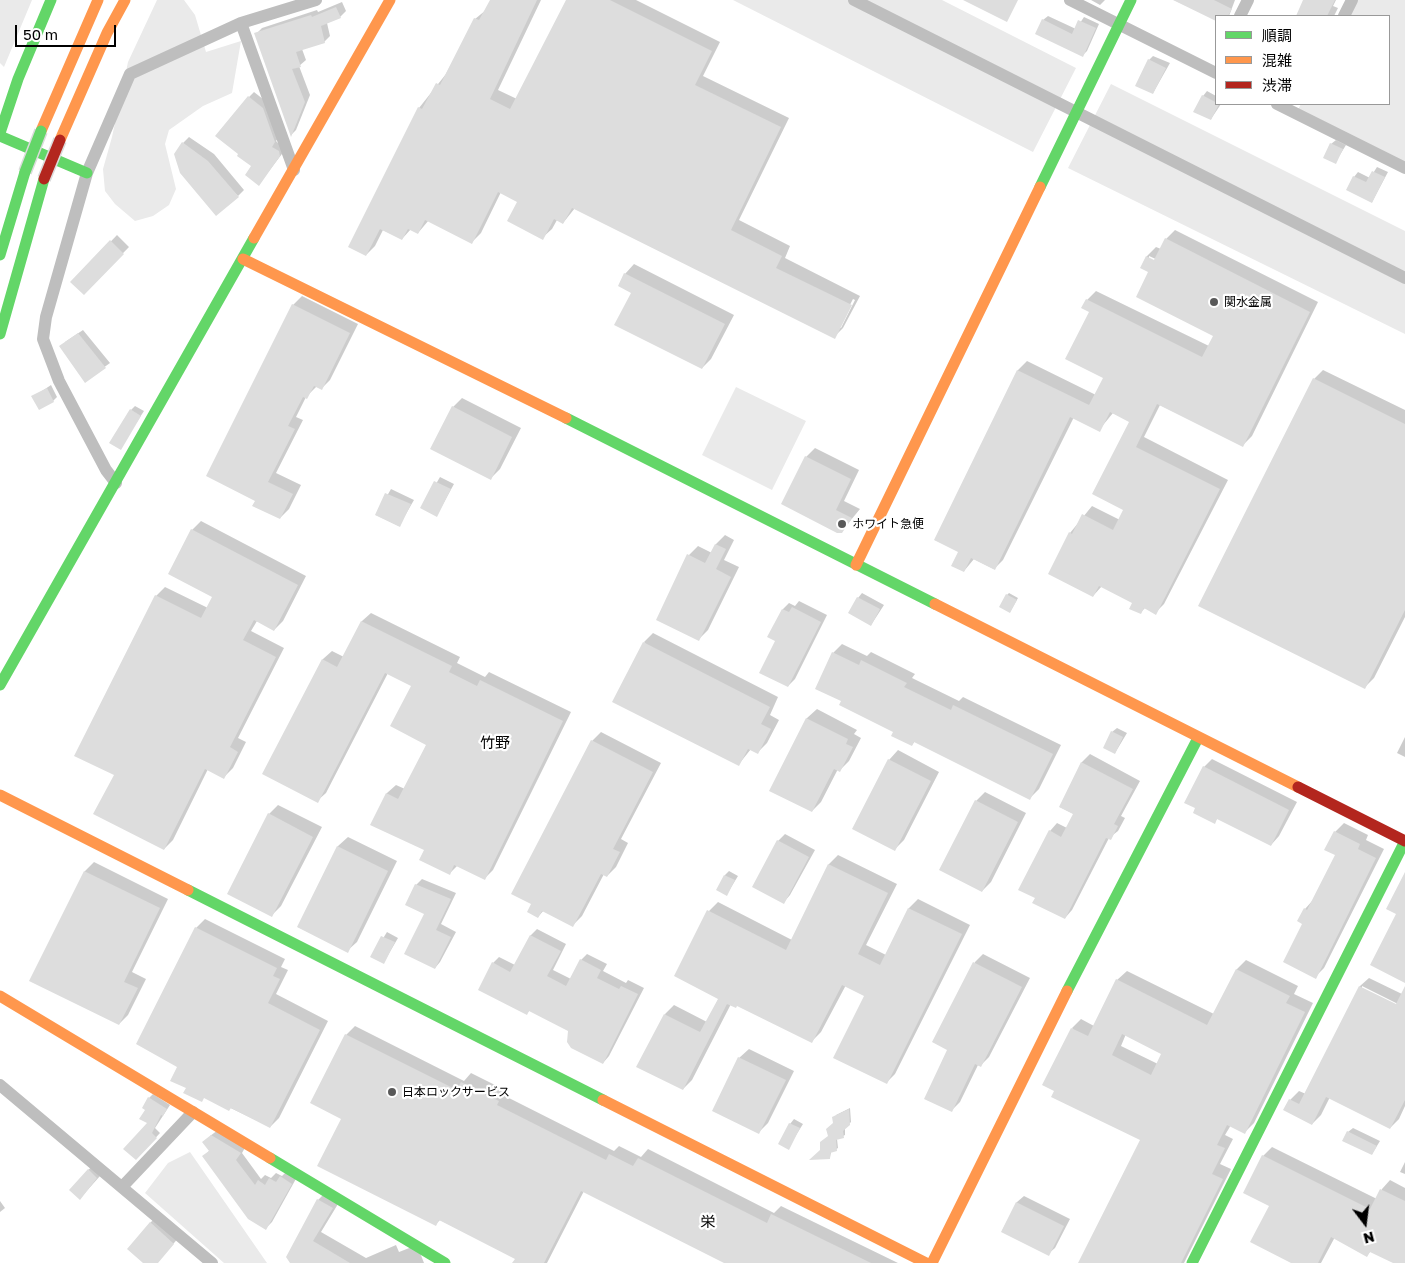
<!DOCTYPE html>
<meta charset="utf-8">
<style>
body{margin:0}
#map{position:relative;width:1405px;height:1263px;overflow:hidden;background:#fff;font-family:"Golos Text","Noto Sans JP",sans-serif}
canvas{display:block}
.legend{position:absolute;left:1215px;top:15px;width:175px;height:90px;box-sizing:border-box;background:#fff;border:1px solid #999;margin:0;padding:6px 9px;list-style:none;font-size:15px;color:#000}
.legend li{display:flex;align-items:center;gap:10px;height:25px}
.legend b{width:25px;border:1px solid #999}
.north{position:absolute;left:1340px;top:1198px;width:50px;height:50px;-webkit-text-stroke:4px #fff;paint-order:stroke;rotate:165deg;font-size:14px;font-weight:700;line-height:20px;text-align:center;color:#000}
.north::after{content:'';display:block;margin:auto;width:18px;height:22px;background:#000;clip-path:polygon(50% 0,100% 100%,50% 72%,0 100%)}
.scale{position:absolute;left:15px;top:25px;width:101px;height:22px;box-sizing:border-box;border:2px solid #000;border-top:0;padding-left:6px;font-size:15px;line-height:18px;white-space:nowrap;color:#000;-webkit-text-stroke:4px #fff;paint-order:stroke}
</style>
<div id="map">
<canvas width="1405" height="1263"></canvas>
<ul class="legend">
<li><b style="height:6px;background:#63d668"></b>順調</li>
<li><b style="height:6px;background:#ff974d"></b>混雑</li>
<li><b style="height:6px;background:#b3261e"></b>渋滞</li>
</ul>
<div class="north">N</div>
<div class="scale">50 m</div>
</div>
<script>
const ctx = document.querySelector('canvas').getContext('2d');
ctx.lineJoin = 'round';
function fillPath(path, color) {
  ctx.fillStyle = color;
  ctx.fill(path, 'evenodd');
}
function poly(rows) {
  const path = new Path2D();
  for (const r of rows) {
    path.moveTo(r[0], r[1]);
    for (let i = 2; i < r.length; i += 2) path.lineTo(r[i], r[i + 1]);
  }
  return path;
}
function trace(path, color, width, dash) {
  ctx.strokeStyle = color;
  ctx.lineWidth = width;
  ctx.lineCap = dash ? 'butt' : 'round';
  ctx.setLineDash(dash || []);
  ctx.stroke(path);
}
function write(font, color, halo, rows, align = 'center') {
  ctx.font = font + ' "Golos Text","Noto Sans JP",sans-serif';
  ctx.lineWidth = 4.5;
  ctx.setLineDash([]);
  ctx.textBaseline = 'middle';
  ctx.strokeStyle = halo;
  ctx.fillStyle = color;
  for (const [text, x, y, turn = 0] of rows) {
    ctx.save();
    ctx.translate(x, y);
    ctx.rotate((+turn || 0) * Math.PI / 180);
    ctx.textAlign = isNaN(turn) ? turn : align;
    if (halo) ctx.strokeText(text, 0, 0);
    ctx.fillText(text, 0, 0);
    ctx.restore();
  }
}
fillPath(poly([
 [0,0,32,0,4,67,0,63],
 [157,0,184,0,195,15,206,52,241,41,232,93,203,106,169,130,165,144,176,189,169,205,153,216,135,221,115,204,105,191,103,169,112,137,128,62],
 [733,0,942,0,1076,68,1033,152],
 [1352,0,1405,0,1405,168,1296,113,1301,104,1389,104,1389,16,1344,16],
 [1111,84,1405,231,1405,334,1068,168],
 [736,387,806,421,772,490,702,455],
 [190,1152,267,1263,224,1263,145,1193,168,1163]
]), '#eaeaea');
fillPath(poly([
 [491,0,541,0,498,90,517,99,567,0,636,0,720,42,703,76,789,118,739,220,790,246,785,258,860,296,843,328,834,337,575,208,563,223,557,220,552,229,542,238,519,202,501,192,481,233,472,242,429,220,418,233,411,229,402,239,383,230,375,246,366,255,419,108,446,74,475,19,486,10],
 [853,299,855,300,841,328,838,328],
 [1091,0,1105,0,1100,5],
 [1174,0,1235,0,1229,16,1216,16,1216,20],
 [1305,0,1336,0,1333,6,1338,8,1334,16,1297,16],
 [342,2,346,11,340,17,327,23,330,36,324,42,302,49,306,60,299,66,310,95,296,130,291,135,256,34,262,28,317,10,318,12],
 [1048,16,1076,29,1084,17,1099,24,1087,51,1083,55,1043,20],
 [1153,56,1170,63,1153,93,1149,60],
 [1207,91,1216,96,1216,104,1221,104,1211,119,1203,96],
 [254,92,268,103,280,136,276,141,285,150,259,184,253,166,239,154,249,97],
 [189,137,214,154,244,190,238,196,183,143],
 [1336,140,1346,145,1335,163,1331,144],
 [1377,167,1388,172,1372,202,1354,177,1358,172,1370,178],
 [1175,230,1318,302,1252,436,1243,445,1160,405,1144,437,1228,480,1164,604,1155,613,1145,608,1140,613,1134,602,1102,586,1093,596,1070,533,1092,506,1120,520,1125,509,1131,422,1113,413,1099,430,1074,417,1003,560,994,569,974,559,964,571,959,551,935,540,1018,370,1027,361,1096,395,1105,377,1087,300,1096,291,1209,346,1215,335,1150,272,1142,268,1147,256,1156,247,1161,249,1166,239],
 [1149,256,1160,261,1159,263,1149,259],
 [117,235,129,247,84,293,72,282],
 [634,264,734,315,711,359,702,368,633,292,619,285,625,274],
 [302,296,358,324,330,380,321,389,317,386,306,397,296,417,303,420,276,473,301,485,289,509,280,518,256,500,293,305],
 [83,330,110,363,85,381,65,342],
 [1323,370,1405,410,1405,617,1374,678,1365,687,1314,379],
 [51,385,57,397,53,401,33,397],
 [462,398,521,428,500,469,490,479,453,407],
 [135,406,144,411,120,448,131,410],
 [815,448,859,470,844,501,860,509,842,531,806,457],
 [440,477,454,484,437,515,422,508],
 [391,489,414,500,399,526,376,515],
 [201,521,306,576,283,621,274,630,257,621,251,631,284,648,238,738,246,742,233,768,224,777,208,769,173,840,164,849,115,774,76,755,156,596,165,587,208,608,214,596,192,530],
 [725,535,734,540,724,560,739,567,708,630,699,639,689,555,698,546,712,553,716,544],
 [862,593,884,605,871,625,858,598],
 [1009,593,1018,598,1010,612,1007,595],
 [799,601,827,615,795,679,788,686,777,641,783,609,789,603,795,606],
 [371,613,460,657,457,663,485,677,489,672,571,712,493,870,484,879,458,865,449,874,426,850,372,824,387,793,396,785,405,789,427,744,413,685,388,673,326,793,317,801,264,774,323,659,332,651,344,657,362,621],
 [653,633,778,697,770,715,779,720,767,743,758,752,751,749,739,764,644,642],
 [842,644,867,656,871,652,915,674,912,678,959,701,963,697,1061,745,1039,789,1030,798,915,741,912,745,894,731,842,700,833,653],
 [817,709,857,730,854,734,861,738,849,761,840,770,838,769,821,802,812,811,771,790,807,718],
 [1117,728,1127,733,1115,753,1112,732],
 [601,732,661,763,621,839,628,843,616,867,607,876,604,874,582,916,573,925,544,910,538,917,532,904,592,741],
 [1405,737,1405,757,1397,753],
 [898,750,939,772,904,840,895,849,889,760],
 [1090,754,1140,781,1121,816,1125,818,1118,831,1109,838,1072,910,1065,918,1050,831,1057,823,1067,828,1074,814,1060,807,1082,762],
 [1212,759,1297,802,1279,836,1271,845,1218,818,1214,822,1204,767],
 [985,792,1026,813,991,882,982,891,976,801],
 [278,805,322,827,281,906,272,915,269,814],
 [1344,823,1368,835,1366,840,1384,849,1324,968,1315,977,1304,923,1305,909,1313,900,1337,854,1335,832],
 [785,834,815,850,790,895,784,902,778,841],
 [348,837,397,861,357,942,347,951,298,927,338,846],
 [838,855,897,884,866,945,886,955,909,908,918,899,970,925,895,1074,886,1083,866,995,846,985,821,1032,812,1041,737,1005,731,1004,692,1080,683,1089,665,1014,674,1005,707,1022,719,998,709,911,718,902,792,940,829,864],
 [94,862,168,899,132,972,146,979,128,1015,119,1024,31,980,85,871],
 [729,871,738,876,727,894,725,875],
 [422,879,456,893,441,924,456,932,440,962,435,968,426,913,416,885],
 [205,919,285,959,281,967,288,970,276,994,328,1021,279,1118,270,1127,187,1087,178,1066,196,928],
 [537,929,566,944,553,970,571,979,581,960,587,954,607,964,603,971,626,983,628,980,644,988,609,1056,603,1063,569,1030,530,1010,527,1013,493,963,499,957,515,965,531,935],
 [387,932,398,938,384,962,372,956],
 [983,954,1030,978,989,1057,980,1066,978,1065,960,1102,951,1111,949,1050,933,1042,975,962],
 [1246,960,1298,986,1294,994,1313,1003,1254,1123,1245,1132,1231,1125,1225,1135,1233,1139,1220,1164,1231,1169,1184,1263,1080,1263,1141,1140,1072,1028,1081,1019,1094,1026,1117,980,1127,971,1214,1014,1237,969],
 [1126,1034,1163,1053,1158,1064,1121,1046],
 [1369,978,1402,994,1405,988,1405,1106,1399,1119,1390,1128,1330,1097,1321,1115,1312,1124,1290,1100,1299,1091,1306,1094,1360,986],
 [1362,986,1402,1006,1401,1008,1362,988],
 [355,1026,464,1081,471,1073,507,1091,505,1096,614,1151,619,1146,641,1157,648,1149,774,1213,781,1206,898,1263,726,1263,584,1191,547,1263,514,1263,516,1258,440,1220,436,1224,342,1118,346,1035],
 [749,1049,794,1071,768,1123,759,1132,739,1058],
 [153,1094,170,1105,155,1128,160,1133,136,1159,149,1123,146,1109,149,1098],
 [850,1108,851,1122,845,1128,845,1135,837,1139,838,1148,831,1152,830,1158,822,1150,829,1136,836,1115],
 [794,1119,803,1124,788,1148,790,1124],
 [1353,1128,1380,1141,1372,1154,1348,1132],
 [218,1130,246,1146,242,1153,261,1179,265,1175,271,1178,276,1173,282,1176,287,1171,297,1177,272,1222,266,1228,204,1156,210,1150,210,1136],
 [1272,1147,1377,1199,1382,1189,1390,1180,1405,1188,1405,1262,1396,1263,1371,1251,1367,1255,1335,1237,1321,1263,1294,1263,1270,1205,1263,1156],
 [1405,1162,1405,1174,1400,1172],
 [93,1166,100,1176,84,1194,88,1170],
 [327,1191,341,1199,321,1232,366,1258,396,1245,399,1252,417,1245,424,1263,291,1263,318,1200],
 [1024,1196,1070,1219,1055,1248,1048,1254,1002,1231,1017,1202],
 [0,1201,5,1208,0,1212],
 [157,1216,180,1236,157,1263,145,1263,150,1223]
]), '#0003');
fillPath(poly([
 [490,0,537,0,490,99,510,109,566,0,610,0,712,51,695,85,781,127,731,230,782,256,776,268,852,305,835,339,572,208,563,224,554,219,543,240,507,221,517,202,498,192,472,244,425,220,418,234,408,229,402,240,380,229,366,256,348,247,418,107,422,109,436,83,440,85,474,18,479,20],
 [963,0,1018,0,1007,22],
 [1173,0,1214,0,1232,9,1228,16,1216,16,1216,21],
 [1303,0,1335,0,1327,16,1296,16],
 [336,7,341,18,321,26,325,43,296,52,301,67,292,69,305,102,291,137,254,33,311,15,312,17],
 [1042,19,1072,34,1078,20,1096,28,1083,57,1035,34],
 [1148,59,1166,68,1153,94,1135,86],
 [1202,95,1219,104,1211,120,1193,112],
 [248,96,263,108,275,142,272,147,279,151,280,156,259,186,245,175,251,166,237,156,238,154,215,136],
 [182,142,208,161,239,197,216,216,180,173,174,154],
 [1330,143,1343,149,1336,164,1323,158],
 [1372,171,1385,177,1372,203,1346,190,1353,176,1366,182],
 [1165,238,1310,312,1243,447,1157,404,1136,447,1220,489,1156,615,1144,608,1141,614,1129,609,1132,603,1099,586,1093,597,1048,574,1069,532,1072,534,1082,514,1113,530,1123,510,1092,494,1129,422,1110,412,1100,432,1070,417,995,570,971,558,964,572,951,566,958,552,934,540,1017,370,1089,405,1103,378,1065,359,1089,312,1081,308,1086,299,1202,357,1213,336,1136,297,1148,272,1140,268,1146,256,1154,260],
 [110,240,124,254,84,295,70,282],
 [624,273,725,324,702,369,614,325,631,293,618,286],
 [292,304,350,333,322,390,314,386,307,399,303,397,288,426,295,429,268,482,293,494,280,519,252,506,255,501,206,476],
 [78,333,106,368,85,383,59,346],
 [1313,378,1405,424,1405,610,1365,689,1198,606],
 [47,388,54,402,39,410,31,396],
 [452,406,512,437,491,480,430,449],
 [130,409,141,416,121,450,109,443],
 [805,456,851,479,836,510,852,518,842,533,837,533,781,504],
 [434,481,451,489,437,517,420,508],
 [385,493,411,504,400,527,375,515],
 [191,529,298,585,274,631,254,620,243,640,276,657,230,747,238,752,224,779,205,769,164,850,93,814,114,775,74,756,155,595,201,618,212,597,168,574],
 [715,544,726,549,716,569,731,577,699,641,656,620,687,554,705,563],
 [1006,594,1017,600,1010,613,999,607],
 [857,597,880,609,871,626,848,613],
 [792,607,821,622,788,687,759,673,775,641,767,637,782,609,789,612],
 [361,621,452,666,449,672,477,686,480,680,563,721,485,880,454,865,450,875,419,860,424,850,370,825,386,793,398,799,426,745,390,726,411,686,385,673,318,803,262,774,322,659,337,667],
 [643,642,770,707,761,724,771,729,758,754,748,749,739,766,612,702],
 [832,652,859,665,861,660,907,683,904,687,951,710,953,705,1053,754,1030,800,914,742,912,746,891,736,893,732,839,705,841,701,815,689],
 [806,718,848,739,846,744,853,747,840,772,834,769,812,812,769,791],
 [1111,731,1123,737,1115,754,1103,748],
 [591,740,653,772,613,849,620,852,607,877,601,874,573,927,542,911,538,918,527,912,531,904,511,894],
 [888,759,931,781,895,851,852,829],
 [1081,762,1133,789,1114,824,1118,826,1111,840,1106,838,1065,919,1032,903,1035,898,1018,890,1049,830,1061,837,1073,814,1059,807],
 [1203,766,1289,810,1271,846,1217,819,1215,824,1193,813,1195,808,1184,803],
 [975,800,1018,822,982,892,939,870],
 [268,813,313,837,272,917,227,894],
 [1334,831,1360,844,1358,849,1376,858,1316,979,1283,962,1302,924,1297,921,1304,908,1307,910,1335,855,1324,850],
 [777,840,809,857,784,904,752,887],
 [337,846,388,871,348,953,297,927],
 [828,864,888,893,858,954,880,965,908,908,962,934,887,1084,833,1058,864,996,842,985,812,1043,737,1006,736,1008,727,1004,683,1090,636,1067,664,1014,700,1032,718,999,674,976,707,910,786,950],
 [84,871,160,908,124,982,138,988,119,1025,29,981],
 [1405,872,1405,983,1370,965,1396,914,1386,909],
 [724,875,735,880,727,896,716,890],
 [415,884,451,899,436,930,451,937,435,969,404,954,424,914,405,905],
 [195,927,277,968,273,976,280,979,268,1003,320,1030,270,1128,231,1108,229,1111,204,1098,202,1102,183,1093,186,1088,170,1081,177,1067,136,1044],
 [530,935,561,951,547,976,566,986,580,959,601,970,597,978,619,989,621,986,638,994,603,1064,571,1048,567,1042,568,1031,529,1011,527,1015,478,990,492,962,510,972],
 [381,936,395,942,384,964,370,957],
 [973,962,1022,987,981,1067,975,1064,952,1112,924,1099,947,1050,932,1042],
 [1236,969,1290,996,1286,1003,1305,1012,1245,1134,1227,1125,1217,1145,1225,1148,1212,1174,1223,1179,1181,1263,1078,1263,1140,1140,1051,1097,1054,1091,1042,1085,1071,1028,1088,1036,1116,979,1207,1025],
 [1122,1034,1161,1054,1151,1075,1112,1055],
 [1359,986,1396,1004,1405,986,1405,1100,1390,1129,1326,1097,1312,1125,1283,1110,1289,1099,1299,1104],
 [345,1034,457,1090,461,1082,499,1101,497,1105,606,1160,609,1154,633,1166,638,1158,767,1223,771,1214,871,1263,724,1263,581,1191,544,1263,512,1263,515,1259,439,1220,436,1226,317,1166,341,1119,310,1103],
 [738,1057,786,1080,759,1134,712,1111],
 [148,1097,167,1109,163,1116,161,1115,152,1133,157,1138,136,1160,123,1149,147,1123,139,1119,145,1110,142,1108],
 [849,1109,850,1125,843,1131,844,1138,836,1140,837,1151,830,1153,830,1159,809,1160,820,1150,820,1142,828,1136,826,1129,833,1123,832,1117],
 [789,1123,800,1128,789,1150,778,1144],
 [1347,1131,1377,1146,1372,1155,1342,1141],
 [211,1135,241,1153,236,1160,255,1185,258,1180,265,1185,269,1178,276,1182,280,1176,292,1184,266,1230,248,1219,202,1156,209,1151,202,1142],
 [1262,1155,1370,1209,1380,1189,1405,1201,1405,1263,1393,1263,1370,1252,1367,1257,1331,1237,1318,1263,1291,1263,1250,1242,1269,1206,1243,1193],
 [88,1169,97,1178,80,1200,69,1190],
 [317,1199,333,1208,313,1241,350,1263,290,1263,286,1257],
 [1016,1202,1064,1226,1049,1256,1001,1232],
 [150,1222,174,1244,158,1263,143,1263,127,1249]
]), '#ddd');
trace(poly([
 [854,0,1405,278],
 [1070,0,1216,73],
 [1240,16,1248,0],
 [1344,16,1352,0],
 [241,23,294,170],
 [1277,104,1405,168],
 [116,483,106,470,59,381,43,339,46,317,87,173,130,74,241,23,316,0],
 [0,1085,212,1263],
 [122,1187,193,1112]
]), '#bebebe', 12);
trace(poly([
 [0,133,18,79,51,0],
 [0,136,87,173],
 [1040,187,1131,0],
 [0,255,25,172],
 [0,334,44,179],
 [566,418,935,604],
 [0,685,254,238],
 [188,890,603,1100],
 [1067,991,1198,738],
 [270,1158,445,1263],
 [1192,1263,1405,841]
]), '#63d668', 11);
trace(poly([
 [41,131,98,0],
 [60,140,107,33,125,0],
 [254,238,390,0],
 [243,259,566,418],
 [856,565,1040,187],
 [935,604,1298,787],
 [0,795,188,890],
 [0,996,270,1158],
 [603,1100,926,1263],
 [932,1263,1067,991]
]), '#ff974d', 11);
trace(poly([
 [1298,787,1405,841]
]), '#b3261e', 11);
const fastBridge = poly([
 [25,172,41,131]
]);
const jamBridge = poly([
 [44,179,60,140]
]);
trace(fastBridge, '#dbdbdb', 14, []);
trace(jamBridge, '#dbdbdb', 14, []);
trace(fastBridge, '#63d668', 11);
trace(jamBridge, '#b3261e', 11);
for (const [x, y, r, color] of [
 [1214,302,5,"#595959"],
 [842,524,5,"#595959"],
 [392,1092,5,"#595959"]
]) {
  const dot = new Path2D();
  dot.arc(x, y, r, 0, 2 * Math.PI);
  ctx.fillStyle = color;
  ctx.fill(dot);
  trace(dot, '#fff', 2);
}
write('12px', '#000', '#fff', [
 ["関水金属",1224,302],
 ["ホワイト急便",852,524],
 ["日本ロックサービス",402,1092]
], 'left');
write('15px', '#000', '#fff', [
 ["竹野",495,743],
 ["栄",708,1222]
]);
</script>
